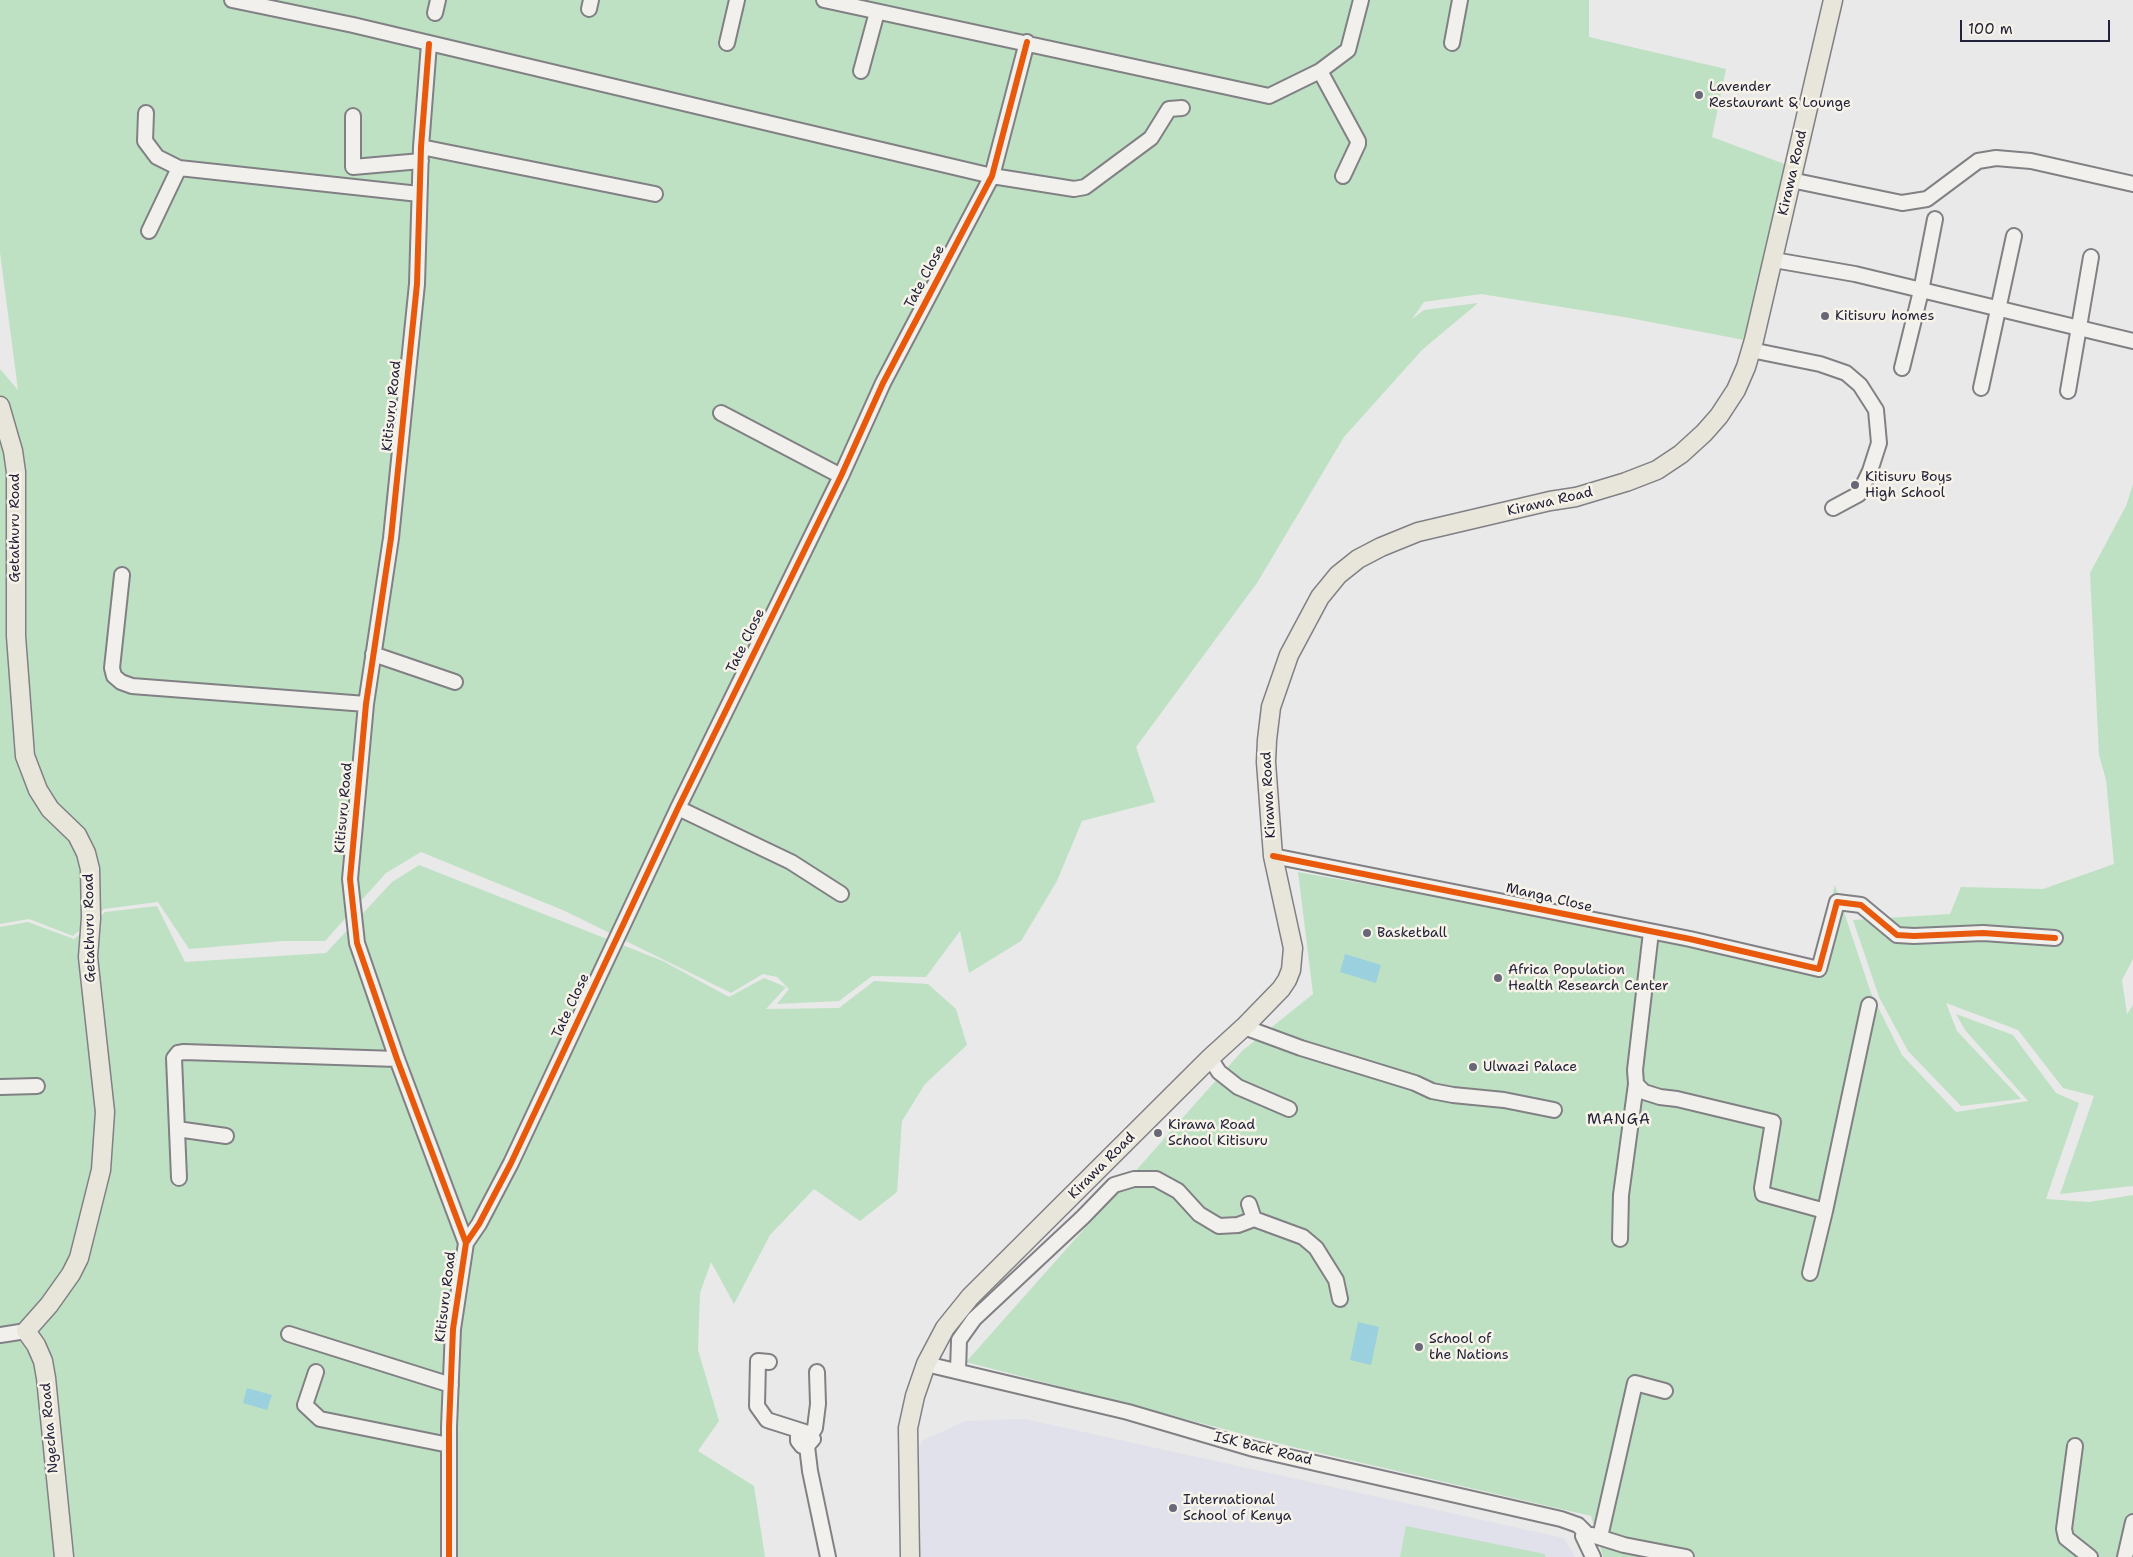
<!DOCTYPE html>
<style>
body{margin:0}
#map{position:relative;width:2133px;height:1557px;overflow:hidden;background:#e9e9e9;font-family:"Shantell Sans",sans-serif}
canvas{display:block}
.scale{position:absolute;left:1960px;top:20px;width:150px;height:22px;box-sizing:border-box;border:2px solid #22223b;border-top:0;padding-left:6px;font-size:15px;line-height:18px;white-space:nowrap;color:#22223b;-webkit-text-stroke:4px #f7f3e8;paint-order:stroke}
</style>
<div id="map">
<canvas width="2133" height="1557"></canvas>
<div class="scale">100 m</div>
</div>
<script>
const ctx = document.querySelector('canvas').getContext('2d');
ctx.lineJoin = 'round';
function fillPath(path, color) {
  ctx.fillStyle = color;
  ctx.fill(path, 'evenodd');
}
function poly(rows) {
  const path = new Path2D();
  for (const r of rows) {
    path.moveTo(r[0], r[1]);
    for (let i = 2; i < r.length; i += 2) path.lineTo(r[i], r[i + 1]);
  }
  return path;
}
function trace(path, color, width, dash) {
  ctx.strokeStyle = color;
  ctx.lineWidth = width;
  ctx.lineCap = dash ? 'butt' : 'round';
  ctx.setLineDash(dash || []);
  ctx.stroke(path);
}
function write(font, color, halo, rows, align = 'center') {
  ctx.font = font + ' "Shantell Sans",sans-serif';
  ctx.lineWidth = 5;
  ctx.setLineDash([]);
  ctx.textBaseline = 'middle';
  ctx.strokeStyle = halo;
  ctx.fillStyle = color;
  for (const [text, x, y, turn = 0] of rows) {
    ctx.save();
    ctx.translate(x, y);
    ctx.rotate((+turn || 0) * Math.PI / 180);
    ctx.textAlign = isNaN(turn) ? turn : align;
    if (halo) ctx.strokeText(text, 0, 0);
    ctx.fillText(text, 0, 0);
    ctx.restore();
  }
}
fillPath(poly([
 [1025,1419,1564,1538,1575,1557,920,1557,915,1456,922,1441,965,1421]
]), '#e1e1eb');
fillPath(poly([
 [0,0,1589,0,1589,37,1726,69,1712,137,1790,166,1749,341,1624,317,1481,294,1424,302,1412,319,1424,310,1478,303,1422,350,1344,437,1257,583,1136,747,1155,802,1082,821,1057,881,1021,941,969,973,960,931,926,977,872,976,839,1001,777,1004,789,989,777,977,763,974,731,993,565,911,421,852,386,873,325,941,283,941,189,949,158,902,104,909,73,936,29,919,0,924,0,369,18,390,0,253],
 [2133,484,2133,959,2122,980,2127,1014,2133,1005,2133,1186,2060,1194,2094,1096,2063,1088,2018,1030,1946,1003,1957,1031,2021,1099,1961,1106,1908,1051,1879,997,1853,920,1950,914,1961,887,2043,889,2114,864,2106,780,2099,755,2090,573,2126,506],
 [419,865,663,961,729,997,764,978,786,987,766,1009,839,1008,874,981,928,984,956,1009,967,1045,925,1084,902,1121,897,1192,860,1221,814,1189,770,1235,734,1304,711,1262,700,1293,698,1350,719,1421,698,1451,754,1486,765,1557,0,1557,0,927,28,922,74,939,105,912,157,906,185,962,326,953,392,882],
 [1298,872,1815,964,1835,885,1871,993,1902,1055,1956,1112,2028,1101,1965,1030,1956,1014,2013,1035,2056,1093,2079,1103,2046,1199,2089,1202,2133,1195,2133,1557,1603,1557,1591,1516,1289,1446,966,1362,1242,1051,1313,994],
 [1406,1526,1545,1554,1545,1557,1400,1557]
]), '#bfe1c3');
fillPath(poly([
 [1345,954,1381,965,1376,983,1340,972],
 [1358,1322,1379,1327,1371,1365,1350,1360],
 [247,1388,272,1395,267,1410,243,1403]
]), '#9bd0de');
const minor = poly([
 [232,0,353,25,992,176,1074,189,1085,187,1151,138,1169,109,1182,108],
 [824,0,1269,96,1320,71,1348,50,1361,0],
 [589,9,591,0],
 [435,13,438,0],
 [727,43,737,0],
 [1452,43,1460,0],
 [429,44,421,147,417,284,391,538,366,704,350,879,357,943,397,1059,466,1243,453,1329,449,1427,449,1557],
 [861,71,877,12],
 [1320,71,1358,141,1358,144,1343,176],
 [146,113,145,141,157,157,179,168,419,194],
 [353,116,353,167,421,161],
 [421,147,655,194],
 [1791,180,1902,203,1927,199,1978,161,1996,158,2031,161,2133,184],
 [149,231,179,168],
 [1774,260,1855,274,2133,341],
 [1751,350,1820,364,1846,373,1860,385,1876,410,1879,443,1870,471,1859,494,1833,508],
 [1902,368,1921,291,1935,219],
 [1981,388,2014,236],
 [2068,391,2091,257],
 [721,413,841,476],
 [122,575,112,668,114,676,121,682,132,686,366,704],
 [373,654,455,682],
 [678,808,791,862,841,894],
 [1273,856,1690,939,1819,969,1837,902,1861,905,1897,935,1914,936,1983,933,2055,938],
 [1651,932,1635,1070,1636,1084,1644,1092,1660,1097,1677,1099,1773,1122,1762,1188,1763,1194,1825,1211,1810,1273],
 [1244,1027,1301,1048,1415,1083,1432,1091,1453,1095,1504,1100,1554,1110],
 [1210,1058,1219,1072,1238,1087,1289,1109],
 [0,1087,37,1086],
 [177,1129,226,1136],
 [179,1178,174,1058,178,1053,184,1052,397,1059],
 [1249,1204,1254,1219,1303,1237,1316,1248,1336,1280,1340,1299],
 [1825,1211,1869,1005],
 [1620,1239,1621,1195,1636,1084],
 [466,1243,479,1224,511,1163,678,808,841,476,883,383,992,176,1027,42],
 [289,1334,451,1385],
 [0,1335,26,1331],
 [769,1362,758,1361,757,1406,767,1420,811,1434,813,1439,807,1446,802,1446,798,1441,798,1435,802,1431],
 [926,1364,1128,1412,1254,1449,1561,1519,1578,1525,1585,1532,1583,1536,1593,1557],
 [958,1371,959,1340,974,1319,1083,1217,1114,1185,1134,1179,1156,1179,1178,1191,1199,1214,1219,1226,1238,1225,1254,1219],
 [316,1372,305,1405,320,1419,449,1445],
 [811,1434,815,1428,818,1404,817,1372],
 [807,1446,810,1471,828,1557],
 [2075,1446,2064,1529,2066,1538,2090,1557],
 [1592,1535,1624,1545,1686,1557],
 [1600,1537,1635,1383,1665,1391],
 [2125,1557,2133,1522]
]);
const major = poly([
 [0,406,13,451,16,472,16,636,25,756,38,790,50,809,77,835,86,853,90,869,91,918,88,957,105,1112,101,1170,79,1258,71,1274,49,1305,26,1331,36,1345,43,1361,46,1378,64,1557],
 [910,1557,908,1428,915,1396,926,1364,945,1328,970,1297,1210,1058,1244,1027,1281,989,1287,980,1291,970,1293,948,1273,856,1266,762,1267,740,1271,707,1289,655,1320,597,1338,575,1358,559,1381,547,1418,532,1550,501,1576,497,1626,482,1657,470,1681,454,1704,433,1719,416,1736,390,1746,367,1754,340,1833,0]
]);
trace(minor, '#808085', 18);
trace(major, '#808085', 21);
trace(minor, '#f1f0ec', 14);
trace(major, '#e8e5da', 18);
trace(poly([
 [429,44,421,147,417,284,391,538,366,704,350,879,357,943,397,1059,466,1243,453,1329,449,1427,449,1557],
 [1273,856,1690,939,1819,969,1837,902,1861,905,1897,935,1914,936,1983,933,2055,938],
 [466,1243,479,1224,511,1163,678,808,841,476,883,383,992,176,1027,42]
]), '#e8590c', 6);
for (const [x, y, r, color] of [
 [1699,95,5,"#686878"],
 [1825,316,5,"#686878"],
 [1855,485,5,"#686878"],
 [1367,933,5,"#686878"],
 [1498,978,5,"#686878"],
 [1473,1067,5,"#686878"],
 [1158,1133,5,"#686878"],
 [1419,1347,5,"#686878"],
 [1173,1508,5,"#686878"]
]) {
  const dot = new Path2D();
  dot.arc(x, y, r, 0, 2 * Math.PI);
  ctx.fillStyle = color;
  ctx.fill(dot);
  trace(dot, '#f7f3e8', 2);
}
write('14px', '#22223b', '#f7f3e8', [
 ["Lavender",1709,87],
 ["Restaurant & Lounge",1709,103],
 ["Kitisuru homes",1835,316],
 ["Kitisuru Boys",1865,477],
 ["High School",1865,493],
 ["Basketball",1377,933],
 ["Africa Population",1508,970],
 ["Health Research Center",1508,986],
 ["Ulwazi Palace",1483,1067],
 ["Kirawa Road",1168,1125],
 ["School Kitisuru",1168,1141],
 ["School of",1429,1339],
 ["the Nations",1429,1355],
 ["International",1183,1500],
 ["School of Kenya",1183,1516]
], 'left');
write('14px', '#22223b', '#f7f3e8', [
 ["Kirawa Road",1793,173,-77],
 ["Tate Close",925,277,-62],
 ["Kitisuru Road",392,406,-84],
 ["Kirawa Road",1550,502,-13],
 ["Getathuru Road",15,528,-90],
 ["Tate Close",746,641,-64],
 ["Kirawa Road",1269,795,-93],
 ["Kitisuru Road",344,808,-85],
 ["Manga Close",1549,898,13],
 ["Getathuru Road",90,928,-91],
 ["Tate Close",571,1006,-65],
 ["Kirawa Road",1102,1166,-45],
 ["Kitisuru Road",446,1297,-83],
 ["Ngecha Road",50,1428,-95],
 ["ISK Back Road",1263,1449,14]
]);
ctx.letterSpacing = '1px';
write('15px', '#22223b', '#f7f3e8', [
 ["MANGA",1619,1120]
]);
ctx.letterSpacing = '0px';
</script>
